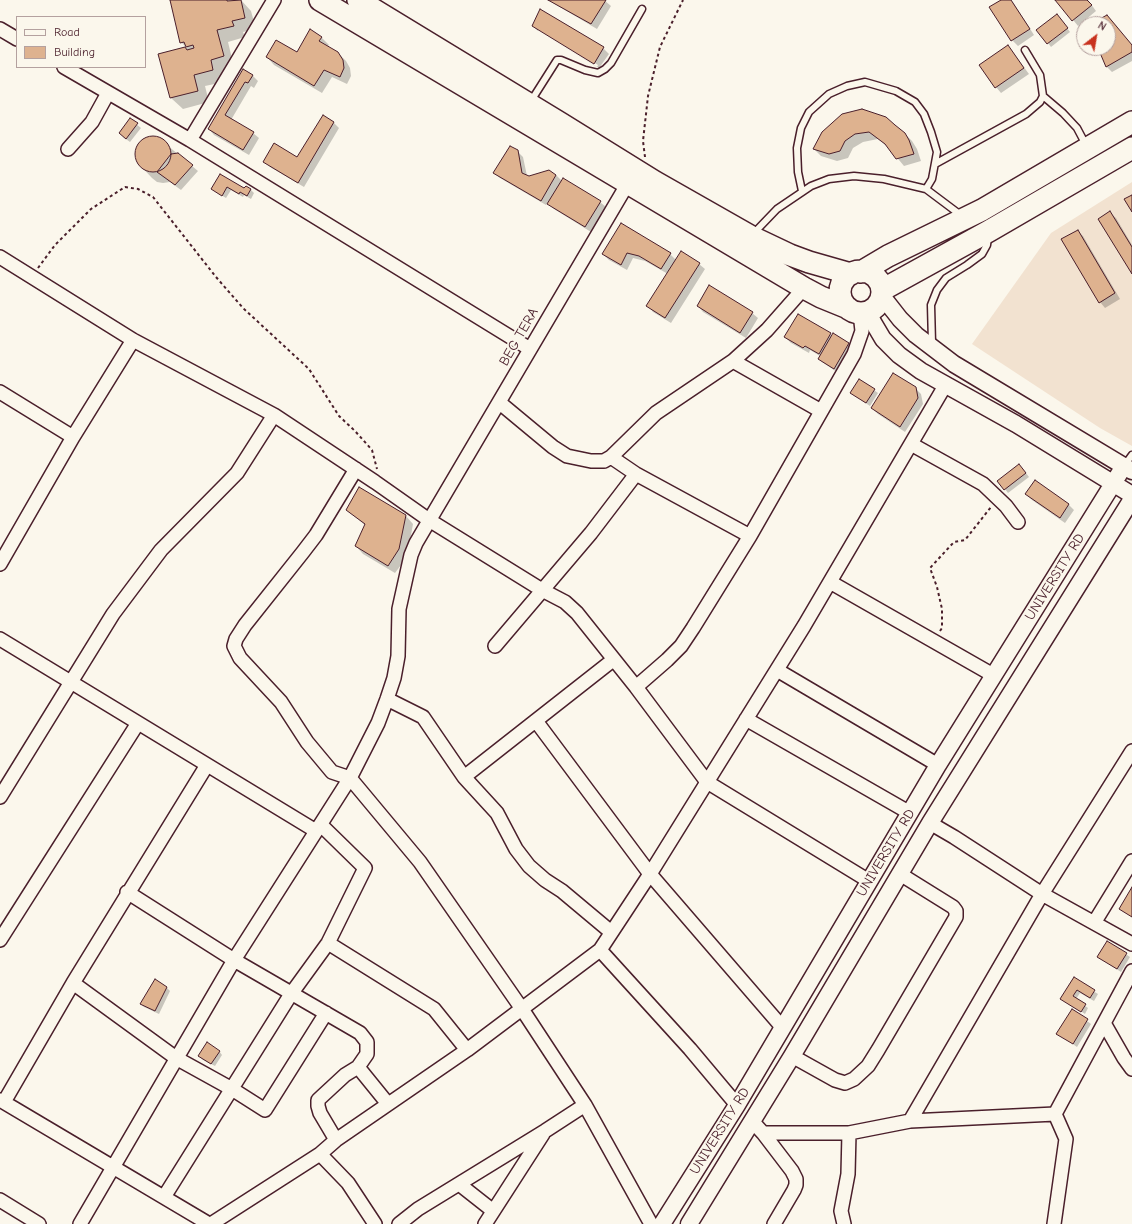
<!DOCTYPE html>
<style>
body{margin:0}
#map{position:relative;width:1132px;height:1224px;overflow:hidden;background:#fbf7ec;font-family:"Comic Neue",sans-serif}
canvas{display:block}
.legend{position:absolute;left:16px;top:16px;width:130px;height:52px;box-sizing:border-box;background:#fbf7ec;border:1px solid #b4a19f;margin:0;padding:5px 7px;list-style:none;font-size:12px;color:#4a1f2b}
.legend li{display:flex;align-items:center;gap:8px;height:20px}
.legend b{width:20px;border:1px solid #b4a19f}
.north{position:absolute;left:1076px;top:16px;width:40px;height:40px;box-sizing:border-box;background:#fbf7ec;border:1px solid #b4a19f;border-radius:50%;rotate:31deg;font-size:11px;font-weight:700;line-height:16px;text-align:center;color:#4a1f2b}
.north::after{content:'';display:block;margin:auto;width:14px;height:18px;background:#c8321e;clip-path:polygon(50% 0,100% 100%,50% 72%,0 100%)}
</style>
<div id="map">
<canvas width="1132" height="1224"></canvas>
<ul class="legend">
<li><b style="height:5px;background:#fbf7ec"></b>Road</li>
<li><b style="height:11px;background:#deb28f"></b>Building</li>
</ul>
<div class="north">N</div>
</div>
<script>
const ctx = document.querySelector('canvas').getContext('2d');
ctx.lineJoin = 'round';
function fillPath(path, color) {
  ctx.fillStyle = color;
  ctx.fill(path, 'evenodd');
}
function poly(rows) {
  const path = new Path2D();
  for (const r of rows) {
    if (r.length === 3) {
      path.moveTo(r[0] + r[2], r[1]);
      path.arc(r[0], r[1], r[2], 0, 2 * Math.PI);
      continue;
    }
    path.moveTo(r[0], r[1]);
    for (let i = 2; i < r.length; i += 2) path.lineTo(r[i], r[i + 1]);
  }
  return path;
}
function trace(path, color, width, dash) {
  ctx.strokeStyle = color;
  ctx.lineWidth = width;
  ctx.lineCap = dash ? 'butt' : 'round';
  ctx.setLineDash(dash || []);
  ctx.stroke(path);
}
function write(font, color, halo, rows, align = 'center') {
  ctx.font = font + ' "Comic Neue",sans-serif';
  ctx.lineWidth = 3.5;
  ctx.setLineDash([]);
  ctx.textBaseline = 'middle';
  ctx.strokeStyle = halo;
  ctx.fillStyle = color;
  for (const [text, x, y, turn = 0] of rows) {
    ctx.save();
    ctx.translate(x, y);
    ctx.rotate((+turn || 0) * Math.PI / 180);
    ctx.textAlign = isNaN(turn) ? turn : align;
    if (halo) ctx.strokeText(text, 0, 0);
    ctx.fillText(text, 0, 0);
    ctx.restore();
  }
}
fillPath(poly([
 [1132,182,1132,446,1100,428,972,344,1051,233]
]), '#f2e2d0');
fillPath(poly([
 [171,0,241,0,251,11,256,29,243,32,245,37,228,42,234,67,222,71,224,82,205,86,209,102,183,109,171,98,159,55,187,48,181,42],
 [548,0,604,0,611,6,597,29],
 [1002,0,1011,0,1013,2,1034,35,1018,46,1012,40,991,7],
 [1057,0,1088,0,1096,11,1078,26],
 [1060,18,1070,32,1051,47,1048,43],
 [1112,22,1132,46,1132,61,1112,72,1107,67,1099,48,1108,48,1108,24,1093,24],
 [533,26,603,48,609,54,599,68,538,31,597,67,598,65,538,29,538,31],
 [321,37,329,45,327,47,338,53,346,61,350,68,351,76,347,84,332,77,322,93,274,65,267,57,297,53],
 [1008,46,1029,74,1001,93,996,87],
 [244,71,253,76,258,81,254,88,251,86,231,120,253,133,259,138,249,155,214,135,209,129],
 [843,115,904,133,912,141,917,149,921,161,904,166,889,148,878,139,863,142,853,148,848,158,837,161,821,156,814,149],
 [323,117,334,123,339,128,304,187,270,167,265,161,298,158],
 [130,119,141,128,130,142,123,137],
 [151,137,161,140,198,171,181,190,170,182,163,183,157,182,152,178,137,162,136,157,138,146,141,142],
 [517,151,523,157,527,176,529,177,556,175,562,181,600,202,606,207,591,232,554,209,548,203,546,205,500,178,495,173],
 [220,175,245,190,246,187,251,190,254,193,251,199,244,195,243,197,231,190,226,198,216,192,212,189],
 [1110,213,1116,218,1132,245,1132,273],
 [621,224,670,254,676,260,699,264,705,269,671,323,653,312,648,306,668,274,645,261,633,258,627,270,609,260,603,254],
 [1077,231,1083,236,1120,299,1105,308,1100,302],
 [698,306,752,313,758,318,746,338,703,312],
 [830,334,833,336,834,335,849,344,852,347,837,372,822,362,819,359,820,356,810,350,809,353,791,343,785,337],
 [860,380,878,393,870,406,855,396],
 [915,388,921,394,923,404,905,432,878,414,872,408],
 [1023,469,1029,477,1008,493,1005,489],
 [1035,482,1069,505,1074,510,1065,523,1032,500,1026,494],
 [347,510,406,516,413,524,407,557,395,573,363,554,356,546,366,526],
 [1108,942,1130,957,1121,972,1098,957],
 [1074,979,1098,994,1094,1001,1080,993,1076,999,1088,1008,1085,1014,1062,999],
 [166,987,170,991,159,1014,144,1007,141,1004],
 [1072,1010,1091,1024,1077,1047,1058,1034],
 [219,1051,222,1055,215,1066,203,1060,199,1056]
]), '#0003');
const building = poly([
 [170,0,227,0,227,1,241,0,245,18,232,21,234,26,217,30,224,56,211,60,213,70,194,75,198,91,170,98,158,54,185,47,187,50,194,48,193,45,186,47,184,42,180,43,170,0],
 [548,0,606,0,591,24,548,0],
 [1001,0,1011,0,1030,29,1011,41,989,7,1001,0],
 [1055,0,1087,0,1092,5,1072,21,1055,0],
 [540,9,604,47,594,64,532,26,540,9],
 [1057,14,1068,28,1047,44,1036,30,1057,14],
 [1107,15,1132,45,1132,52,1106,67,1098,48,1108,48,1108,24,1091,24,1107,15],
 [310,29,322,37,319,41,338,52,343,60,344,68,340,77,324,70,314,86,266,57,276,40,297,52,310,29],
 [1008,45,1024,68,995,88,979,65,1008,45],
 [243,69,253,75,248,83,245,82,225,115,254,132,243,150,208,129,243,69],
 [862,109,886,117,895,125,905,133,909,140,914,154,896,159,885,144,869,132,855,134,845,141,840,151,829,154,813,149,822,132,842,114,862,109],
 [323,115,334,122,298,183,263,162,274,143,297,157,323,115],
 [130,118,138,123,126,139,119,133,130,118],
 [153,154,18],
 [510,146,518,150,522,173,529,176,549,170,556,175,541,201,493,173,510,146],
 [178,153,193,165,175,185,157,172,171,154,178,153],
 [220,174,244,188,246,186,251,189,247,196,240,192,239,194,227,187,222,196,211,189,220,174],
 [563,178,601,201,585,227,547,204,563,178],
 [1132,195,1132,212,1124,199,1132,195],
 [1110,211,1132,247,1132,274,1098,219,1110,211],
 [621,223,671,253,661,269,639,256,627,253,621,265,602,254,621,223],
 [1078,230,1115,293,1099,303,1061,239,1078,230],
 [681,251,700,263,665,318,646,306,681,251],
 [709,285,753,312,740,333,697,306,709,285],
 [798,314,831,333,819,354,805,346,803,348,784,337,798,314],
 [833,333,849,343,834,369,818,359,833,333],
 [893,373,916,387,918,398,900,427,871,408,893,373],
 [859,379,875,389,866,403,850,393,859,379],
 [1019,464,1026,473,1004,490,997,481,1019,464],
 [1035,480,1069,504,1060,518,1025,494,1035,480],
 [359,487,406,515,399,549,388,566,355,546,365,524,346,510,359,487],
 [1132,887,1132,917,1119,909,1132,887],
 [1107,941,1127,953,1117,969,1097,957,1107,941],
 [1074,977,1095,990,1090,998,1077,990,1073,996,1086,1004,1081,1012,1060,999,1074,977],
 [155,979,167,987,155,1011,140,1004,155,979],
 [1072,1009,1088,1019,1073,1044,1056,1034,1072,1009],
 [207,1042,220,1051,211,1064,198,1056,207,1042]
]);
fillPath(building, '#deb28f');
trace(building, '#4a1f2b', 1);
const service = poly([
 [1043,96,1063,113,1077,128,1086,145],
 [531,101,557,60,561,60,585,70,598,73,605,69,611,63,642,9],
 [935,164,1026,114,1040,102,1043,96,1040,75,1025,50],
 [802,191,798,172,797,148,801,128,809,112,829,94,847,86,865,82,896,91,915,102,924,114,931,132,937,152,932,179,926,189],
 [753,234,777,209,811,186,829,179,854,176,884,179,926,189,962,216],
 [932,343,931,305,937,290,946,278,967,265,982,254,987,245,988,237],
 [1124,466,1132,455]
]);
const minor = poly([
 [0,29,17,39],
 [64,67,190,140,530,349],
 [190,140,274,0],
 [68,149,92,122,108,93],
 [0,257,133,340,274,415,375,482,429,520,542,590,565,602,577,613,636,687,707,782,869,881],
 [733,361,821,411],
 [0,392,73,437],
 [500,403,553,447,567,456,591,461,604,461,611,457,656,413,733,361,767,330,804,288],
 [911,444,983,484,1006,506,1018,522],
 [611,457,636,474,750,536],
 [356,469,316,535,303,552,245,625,236,639,234,646,240,658,281,702,307,742,332,772,350,778,420,862,522,1009,585,1105,651,1224],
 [0,564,73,437,133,340],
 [830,582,993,675],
 [0,639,316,831],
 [495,646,591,533,636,474],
 [777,670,938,765],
 [636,687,667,660,681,646,693,628,750,536,854,354,862,331,860,313],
 [387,699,423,717,464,777,497,813,516,849,529,866,545,880,562,891,611,932],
 [746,719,910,813],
 [536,721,650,874,782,1027],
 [464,777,613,660],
 [0,797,113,614,161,550,237,473,274,415],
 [930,823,954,837,1042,894,1132,944],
 [127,892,234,960,360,1033,367,1042,367,1054,358,1067,345,1075,318,1100,318,1106,320,1113,336,1140],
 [1094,923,1132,861],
 [0,940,138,723],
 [328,943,434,1009,467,1050],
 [600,950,690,1049,737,1105],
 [73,983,176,1058,232,1089,265,1110,326,1013],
 [1104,1023,1124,1058,1132,1069],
 [792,1056,835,1080,845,1083,854,1079,868,1066,878,1050,956,917,956,911,953,907,900,874],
 [358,1067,388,1104],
 [0,1100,209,1224],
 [4,1102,73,983,207,765],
 [752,1121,763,1133,849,1133,910,1121,1055,1114,1132,971],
 [910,1121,1042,894,1132,751],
 [763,1133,792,1171,796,1179,796,1185,794,1190,774,1224],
 [320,1154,348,1183,375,1224],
 [459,1184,492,1210],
 [164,1197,291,994,328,943,365,868,321,825],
 [0,1200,39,1224],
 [80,1224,234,960,350,778,378,723,387,699,394,678,398,656,399,609,411,555,416,543,631,178],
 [211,1224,320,1154,336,1140,467,1050,600,950,650,874,804,626,946,384],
 [399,1224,418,1209,545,1131,585,1105],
 [485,1224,543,1134],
 [844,1224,841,1211,848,1174,849,1133],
 [1054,1224,1066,1139,1055,1114]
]);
const tertiary = poly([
 [882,296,900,319,916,335,954,364,1132,471],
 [867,312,883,339,899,355,921,371,1016,424,1132,495],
 [662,1224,737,1105,938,765,1124,466],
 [689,1224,792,1056,930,823,1132,499]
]);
const trunk = poly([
 [320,0,804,288,821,297,848,308],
 [358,0,560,123,655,182,750,236,790,255,809,262,851,274],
 [861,292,21],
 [861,272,888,256,982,210,1132,122],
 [882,290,989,231,1132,148]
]);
trace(service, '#4a1f2b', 9);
trace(minor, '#4a1f2b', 16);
trace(tertiary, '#4a1f2b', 19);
trace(trunk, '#4a1f2b', 24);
trace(poly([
 [645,157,643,141,648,96,660,47,683,0],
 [38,268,55,245,91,209,125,187,138,189,153,197,216,277,243,308,309,369,339,416,355,431,372,450,377,469],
 [940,631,942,628,942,609,937,587,930,568,954,542,965,540,991,507]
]), '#4a1f2b', 2, [3, 3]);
trace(service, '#fbf7ec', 6);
trace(minor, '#fbf7ec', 13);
trace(tertiary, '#fbf7ec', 16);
trace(trunk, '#fbf7ec', 21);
write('14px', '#4a1f2b', '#fbf7ec', [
 ["BEG TERA",519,337,-60],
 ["UNIVERSITY RD",1055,577,-58],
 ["UNIVERSITY RD",886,853,-59],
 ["UNIVERSITY RD",720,1131,-58]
]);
</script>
